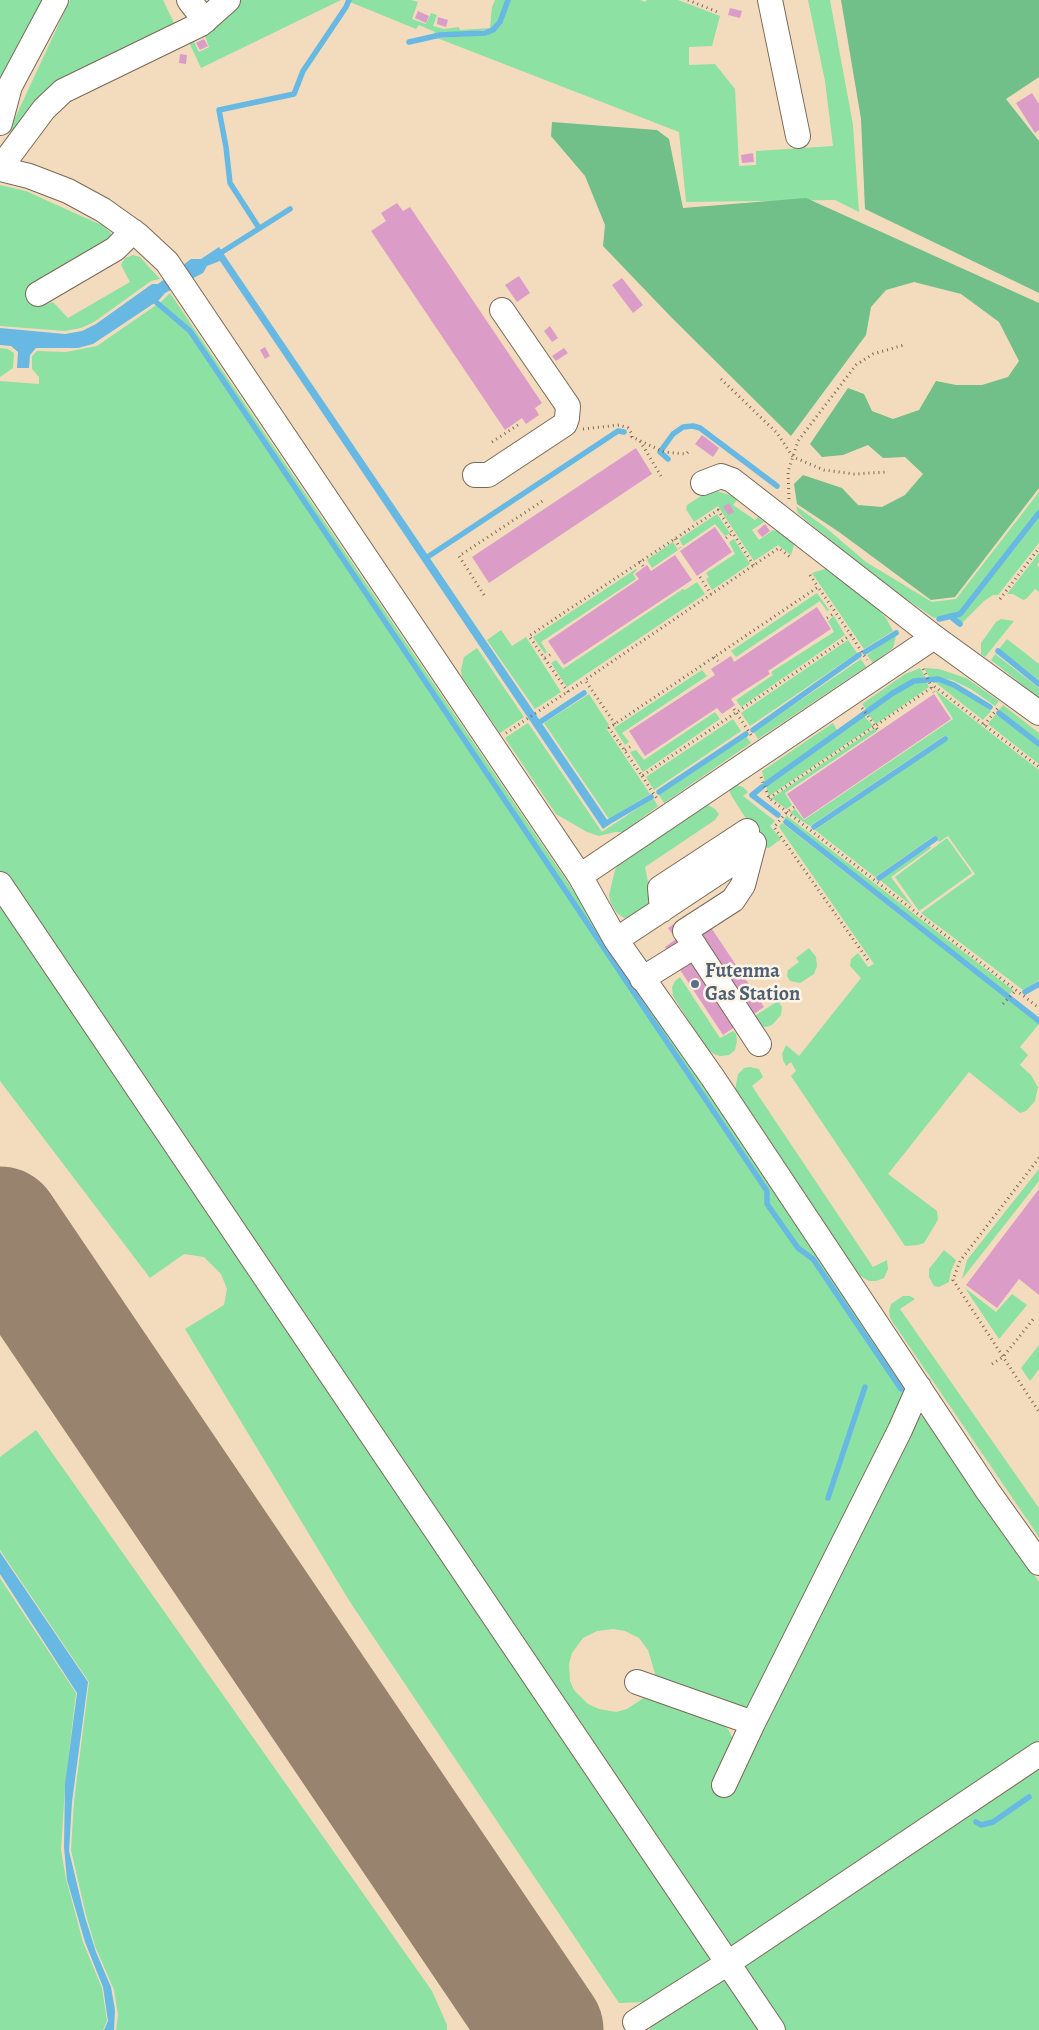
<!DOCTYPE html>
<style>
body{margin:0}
canvas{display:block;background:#f3dcbd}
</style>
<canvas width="1039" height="2030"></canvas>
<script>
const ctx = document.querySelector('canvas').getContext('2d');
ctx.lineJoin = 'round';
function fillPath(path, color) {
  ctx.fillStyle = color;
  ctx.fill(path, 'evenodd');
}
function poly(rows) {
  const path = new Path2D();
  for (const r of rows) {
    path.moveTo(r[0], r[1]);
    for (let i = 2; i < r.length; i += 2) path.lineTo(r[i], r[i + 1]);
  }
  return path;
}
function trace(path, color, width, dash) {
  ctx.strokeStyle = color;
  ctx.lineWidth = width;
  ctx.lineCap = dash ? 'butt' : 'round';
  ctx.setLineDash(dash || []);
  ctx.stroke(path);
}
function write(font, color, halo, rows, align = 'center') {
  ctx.font = font + ' Alegreya,serif';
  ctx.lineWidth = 5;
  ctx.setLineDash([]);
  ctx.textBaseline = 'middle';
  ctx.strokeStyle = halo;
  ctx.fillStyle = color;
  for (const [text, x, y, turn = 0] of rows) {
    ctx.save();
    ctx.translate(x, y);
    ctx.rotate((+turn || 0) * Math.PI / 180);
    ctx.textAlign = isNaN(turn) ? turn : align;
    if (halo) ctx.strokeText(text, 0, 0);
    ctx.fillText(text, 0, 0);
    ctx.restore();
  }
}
fillPath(poly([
 [0,0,49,0,0,97],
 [70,0,163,0,176,27,8,133],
 [237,0,341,0,201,68,187,38,194,34,197,40,194,42,199,52,209,47,205,36,202,37,199,32],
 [351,0,411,0,418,2,412,19,426,24,431,13,437,15,433,26,444,29,459,27,460,30,490,28,492,7,495,0,506,0,499,22,493,29,434,35,435,32,419,25,416,29,350,2],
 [510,0,640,0,645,2,647,0,678,0,720,16,712,46,689,47,689,65,715,64,735,89,739,166,756,165,756,151,833,146,825,81,808,0,830,0,853,125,859,212,835,200,686,202,679,132,437,38,485,35,494,32,502,24],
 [0,185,26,191,81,216,102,225,110,232,113,237,29,291,40,306,53,302,68,318,130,282,121,265,125,258,133,255,140,257,160,279,151,281,94,322,81,328,65,331,0,326],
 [170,293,668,1031,833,1281,900,1377,904,1387,905,1396,752,1706,744,1711,656,1677,648,1650,639,1638,625,1631,613,1629,597,1631,583,1638,572,1653,569,1664,570,1681,574,1690,588,1704,599,1709,616,1712,627,1709,648,1695,722,1724,728,1729,732,1737,732,1746,917,1418,927,1413,935,1421,1039,1582,1039,1740,735,1946,728,1946,0,876,0,381,39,384,39,377,32,369,32,356,37,351,66,352,97,346,162,301],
 [0,348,8,349,14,353,13,368,0,377],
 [717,491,730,495,737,500,733,505,755,520,758,517,764,522,752,530,759,540,773,530,786,534,792,539,794,545,791,555,778,545,754,561,718,506,694,522,686,509,687,505,707,492],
 [1039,492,1039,510,958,612,934,618,883,583,808,522,798,513,796,506,825,527,866,562,932,602,956,599],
 [717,514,730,533,725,536,715,524,683,546,679,539],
 [1039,517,1039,543,998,595,993,595,984,601,962,623,954,617,961,616],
 [734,539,750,564,712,590,706,579,709,577,706,573,735,554,729,542],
 [673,542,678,550,652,568,647,560],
 [1039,553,1039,562,1037,565,1039,567,1039,592,1035,589,1026,599,1023,600,1013,594,1007,594],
 [636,569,637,570,633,574,636,579,541,642,547,652,545,654,533,637],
 [825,569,831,570,873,604,886,618,893,631,864,649,812,573],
 [697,582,705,594,567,687,551,663,556,660,563,669,683,589,685,590],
 [817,593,829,610,827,611,820,601,736,657,731,651],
 [834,616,845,635,741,707,736,700,773,675,771,672,834,632,828,621],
 [1001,619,1014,621,985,657,981,654,981,643,996,622],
 [501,630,512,646,526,637,561,692,535,709,487,640],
 [896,636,893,648,873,663,867,655,890,638],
 [1007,639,1039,664,1039,680,999,649],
 [848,640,857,653,750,726,741,713],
 [477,648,524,717,500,733,462,677,461,670,464,657],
 [995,654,1039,688,1039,698,991,660],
 [861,659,866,667,758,739,754,732],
 [920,668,925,677,914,679,866,709,862,704,905,674],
 [924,668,939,669,966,678,999,701,995,706,971,689,952,680,929,677],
 [702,670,707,676,622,733,629,742,625,745,614,728],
 [932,680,954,687,991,711,983,720,936,683,933,683],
 [926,681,929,687,876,724,867,713,914,682],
 [935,690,1039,770,1039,980,1023,990,921,913,975,874,948,836,939,842,934,836,875,877,815,830,947,740,947,737,944,736,810,826,790,813,795,809,804,820,953,719],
 [589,694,609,725,606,728,650,794,609,819,544,723],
 [1003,705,1039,733,1039,741,999,710],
 [715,712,720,719,643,772,630,752,636,750,644,760],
 [996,714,1039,747,1039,764,988,724],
 [864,716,873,726,769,796,766,786],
 [733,719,741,731,654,790,646,777],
 [528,723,602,832,653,798,658,806,623,832,615,832,599,836,587,832,556,814,505,738],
 [833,723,837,730,765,782,762,771],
 [875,728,877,731,785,793,792,805,786,809,772,798],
 [746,736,751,743,664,803,659,795],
 [737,785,743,787,748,792,743,796,775,821,770,826,781,839,769,848,764,847,731,795,729,789,732,786],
 [708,805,715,809,719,814,715,820,645,867,652,901,646,910,633,919,624,918,617,913,611,904,609,895,615,870,622,859,702,806],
 [787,816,1013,990,1009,995,784,818],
 [782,823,1039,1024,1020,1047,1028,1055,1020,1065,1031,1075,1038,1087,1035,1101,1026,1111,1020,1113,969,1072,888,1174,937,1211,938,1219,935,1225,924,1243,918,1245,905,1246,791,1076,796,1071,791,1062,786,1066,783,1060,782,1054,786,1045,799,1056,861,978,850,966,851,959,858,953,868,967,874,964,779,827],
 [947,838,972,873,919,911,895,877],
 [930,846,931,848,891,877,913,907,880,880],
 [0,896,711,1952,707,1964,646,2002,619,2003,350,1602,185,1329,224,1305,227,1289,221,1274,204,1257,184,1254,150,1278,0,1081],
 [809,948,816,957,817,966,814,974,800,983,790,981,787,976,788,970,799,962,796,958],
 [680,977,720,1038,733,1031,736,1034,737,1041,735,1050,729,1055,720,1056,714,1054,706,1048,673,996,672,987,675,981],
 [778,1001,782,1007,781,1015,772,1025,766,1027,758,1026,750,1019],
 [750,1067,759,1069,763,1077,752,1086,873,1267,887,1260,888,1269,884,1278,876,1281,869,1281,859,1275,735,1090,738,1074,744,1068],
 [1039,1169,1039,1181,962,1279,967,1260],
 [944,1250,956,1260,951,1271,949,1282,939,1287,934,1286,929,1277,929,1269],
 [965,1288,996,1312,1012,1294,1027,1305,999,1339],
 [903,1296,910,1296,915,1299,900,1309,1039,1508,1039,1537,890,1318,889,1311,891,1304],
 [1039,1345,1039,1369,1030,1381,1021,1368],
 [36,1430,432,1991,447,2025,447,2030,116,2030,118,2015,114,1990,95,1946,86,1915,71,1850,74,1801,89,1682,0,1550,0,1457],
 [0,1578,76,1693,65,1787,61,1850,66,1879,83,1942,102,1988,107,2021,103,2030,0,2030],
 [1039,1764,1039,2030,779,2030,741,1970,746,1963],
 [720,1979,729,1980,766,2030,649,2030,658,2020]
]), '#8ce1a3');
fillPath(poly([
 [841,0,1039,0,1039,77,1006,99,1039,141,1039,293,865,209,861,119],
 [552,122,657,130,669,139,683,208,806,198,1039,303,1039,488,955,597,931,600,839,532,797,504,794,484,803,475,842,488,858,505,882,507,905,495,923,474,905,457,883,458,868,445,843,455,822,457,810,444,848,388,864,394,872,411,893,419,919,410,936,381,956,385,982,385,1008,377,1019,361,999,322,961,294,914,282,886,290,871,307,866,335,791,436,672,318,603,246,605,225,585,176,551,136]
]), '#71bf89');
fillPath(poly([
 [219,247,610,824,603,829,220,261,207,266,203,273,165,293,159,300,93,344,78,348,36,348,30,355,29,368,17,368,18,352,11,346,0,345,0,328,65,334,82,331,96,324,152,284,158,284,191,259,201,259],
 [0,1552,88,1682,72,1802,69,1851,85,1917,96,1952,111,1987,115,2010,114,2030,104,2030,108,2021,103,1987,85,1942,67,1880,64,1847,65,1784,77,1693,0,1574]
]), '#67b9e3');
trace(poly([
 [409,42,440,35,485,33,493,30,500,22,508,0],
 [259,228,230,183,226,147,219,110,294,94,303,71,346,7,349,0],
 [222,252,290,209],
 [156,302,190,331,767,1191,767,1204,798,1248,813,1259,901,1389],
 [668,459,660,452,673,434,683,427,693,426,700,428,777,486],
 [426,558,618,431,624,432],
 [950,616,960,624],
 [939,619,960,614,1039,513],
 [998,651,1039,684],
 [865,652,896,633],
 [999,713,1039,744],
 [537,724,584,693],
 [753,730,859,655],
 [766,784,893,693,914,681,938,679,954,685,990,707],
 [762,787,752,795,778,815],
 [659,792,746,734],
 [786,822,1039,1021],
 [605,824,651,797],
 [814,827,945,739],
 [879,878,935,839],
 [1025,992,1039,984],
 [828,1498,865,1387],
 [976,1822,981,1825,993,1822,1029,1797]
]), '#67b9e3', 5.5);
trace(poly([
 [527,2030,527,2008]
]), '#97836e', 49);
trace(poly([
 [0,1227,543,2030]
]), '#97836e', 121);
fillPath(poly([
 [730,8,742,11,740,18,728,15],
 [418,11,429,16,426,23,415,18],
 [438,17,448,20,446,27,437,24],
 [204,39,208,46,200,50,196,43],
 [180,54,187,55,186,64,179,63],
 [1032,93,1039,104,1039,130,1035,133,1016,103],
 [753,153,754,162,742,163,741,155],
 [397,203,403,211,410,207,542,403,535,408,539,415,526,424,522,418,505,430,371,231,386,221,381,213],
 [519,276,530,293,517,302,505,285],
 [622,278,643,305,633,313,612,285],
 [550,326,558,338,552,342,544,331],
 [265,347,270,356,265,359,260,350],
 [564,348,568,353,556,361,552,356],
 [702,435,719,448,713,457,695,444],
 [636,448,652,474,489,583,472,557],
 [729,503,734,512,729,515,723,507],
 [765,524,770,531,762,537,757,531],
 [715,527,732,552,697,576,680,551],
 [675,555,692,580,564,665,548,641,639,579,635,574,647,565,651,571],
 [817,607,831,629,768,671,770,674,731,699,735,705,722,714,717,708,645,756,629,731,715,675,711,669,731,656,734,662],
 [934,694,951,719,804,819,787,794],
 [698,908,764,1007,723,1035,665,947,676,939,668,928],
 [1039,1189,1039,1295,1019,1279,997,1308,966,1285]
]), '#db9dc8');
const minor = poly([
 [189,0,205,21],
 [770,0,798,136],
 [0,123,10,86,56,0],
 [0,168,44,109,63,91,201,24,228,0],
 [0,169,29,176,68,191,103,210,138,235,167,262,580,876,616,940,713,1078,987,1490,1039,1563],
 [38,294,115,249,133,231],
 [475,475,488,475,565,424,567,418,568,406,502,310],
 [703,483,721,476,732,480,934,637],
 [754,843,743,885,733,900,685,931,759,1044],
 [580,876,934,637,1039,713],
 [0,884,773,2030],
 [662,910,660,888,747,831],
 [616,940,752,850],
 [642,979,695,946],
 [637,1682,753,1723],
 [724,1785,753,1723,900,1430,919,1387],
 [635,2022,728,1963,1039,1754]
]);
trace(minor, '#7b6856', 26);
trace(poly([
 [688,0,720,13],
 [721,379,777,433,793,457,824,470,854,474,887,472],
 [583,429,619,425,628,428,632,434,632,437,664,452,686,454,688,452],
 [640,441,661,476],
 [492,442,521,423],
 [789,499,788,472,798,441,856,365,873,354,904,345],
 [726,538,733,533],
 [675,539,680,548],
 [640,561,643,566],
 [810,575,818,587],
 [700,577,711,594],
 [484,595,459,556,544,500],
 [1000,599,1039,548],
 [827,618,835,613],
 [851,635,642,776,609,728,818,587,851,635,867,660],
 [714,657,718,661],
 [545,658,553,653],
 [923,669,934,692],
 [568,692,529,636,718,510,754,566],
 [862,708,878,730],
 [734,709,751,735],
 [615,724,585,680,779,548,790,557],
 [984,725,998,708],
 [506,733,585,680],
 [625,750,633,745],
 [642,776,657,799],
 [761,777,769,798,1039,1008],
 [769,798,934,686,1039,767],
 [794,807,787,812,774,827,870,963],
 [1003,1004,1016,990],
 [1039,1158,960,1261,953,1280,1039,1412],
 [992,1364,1003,1357,1035,1317]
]), '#7b6856', 3, [1, 4]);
trace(minor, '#fff', 24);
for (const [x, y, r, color] of [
 [695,984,5,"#5c6f8a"]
]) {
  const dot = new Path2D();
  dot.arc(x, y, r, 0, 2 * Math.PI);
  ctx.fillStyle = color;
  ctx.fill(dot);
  trace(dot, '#fcf5e5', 2);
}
write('bold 20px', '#4e5e75', '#fcf5e5', [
 ["Futenma",705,972],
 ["Gas Station",705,995]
], 'left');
</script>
